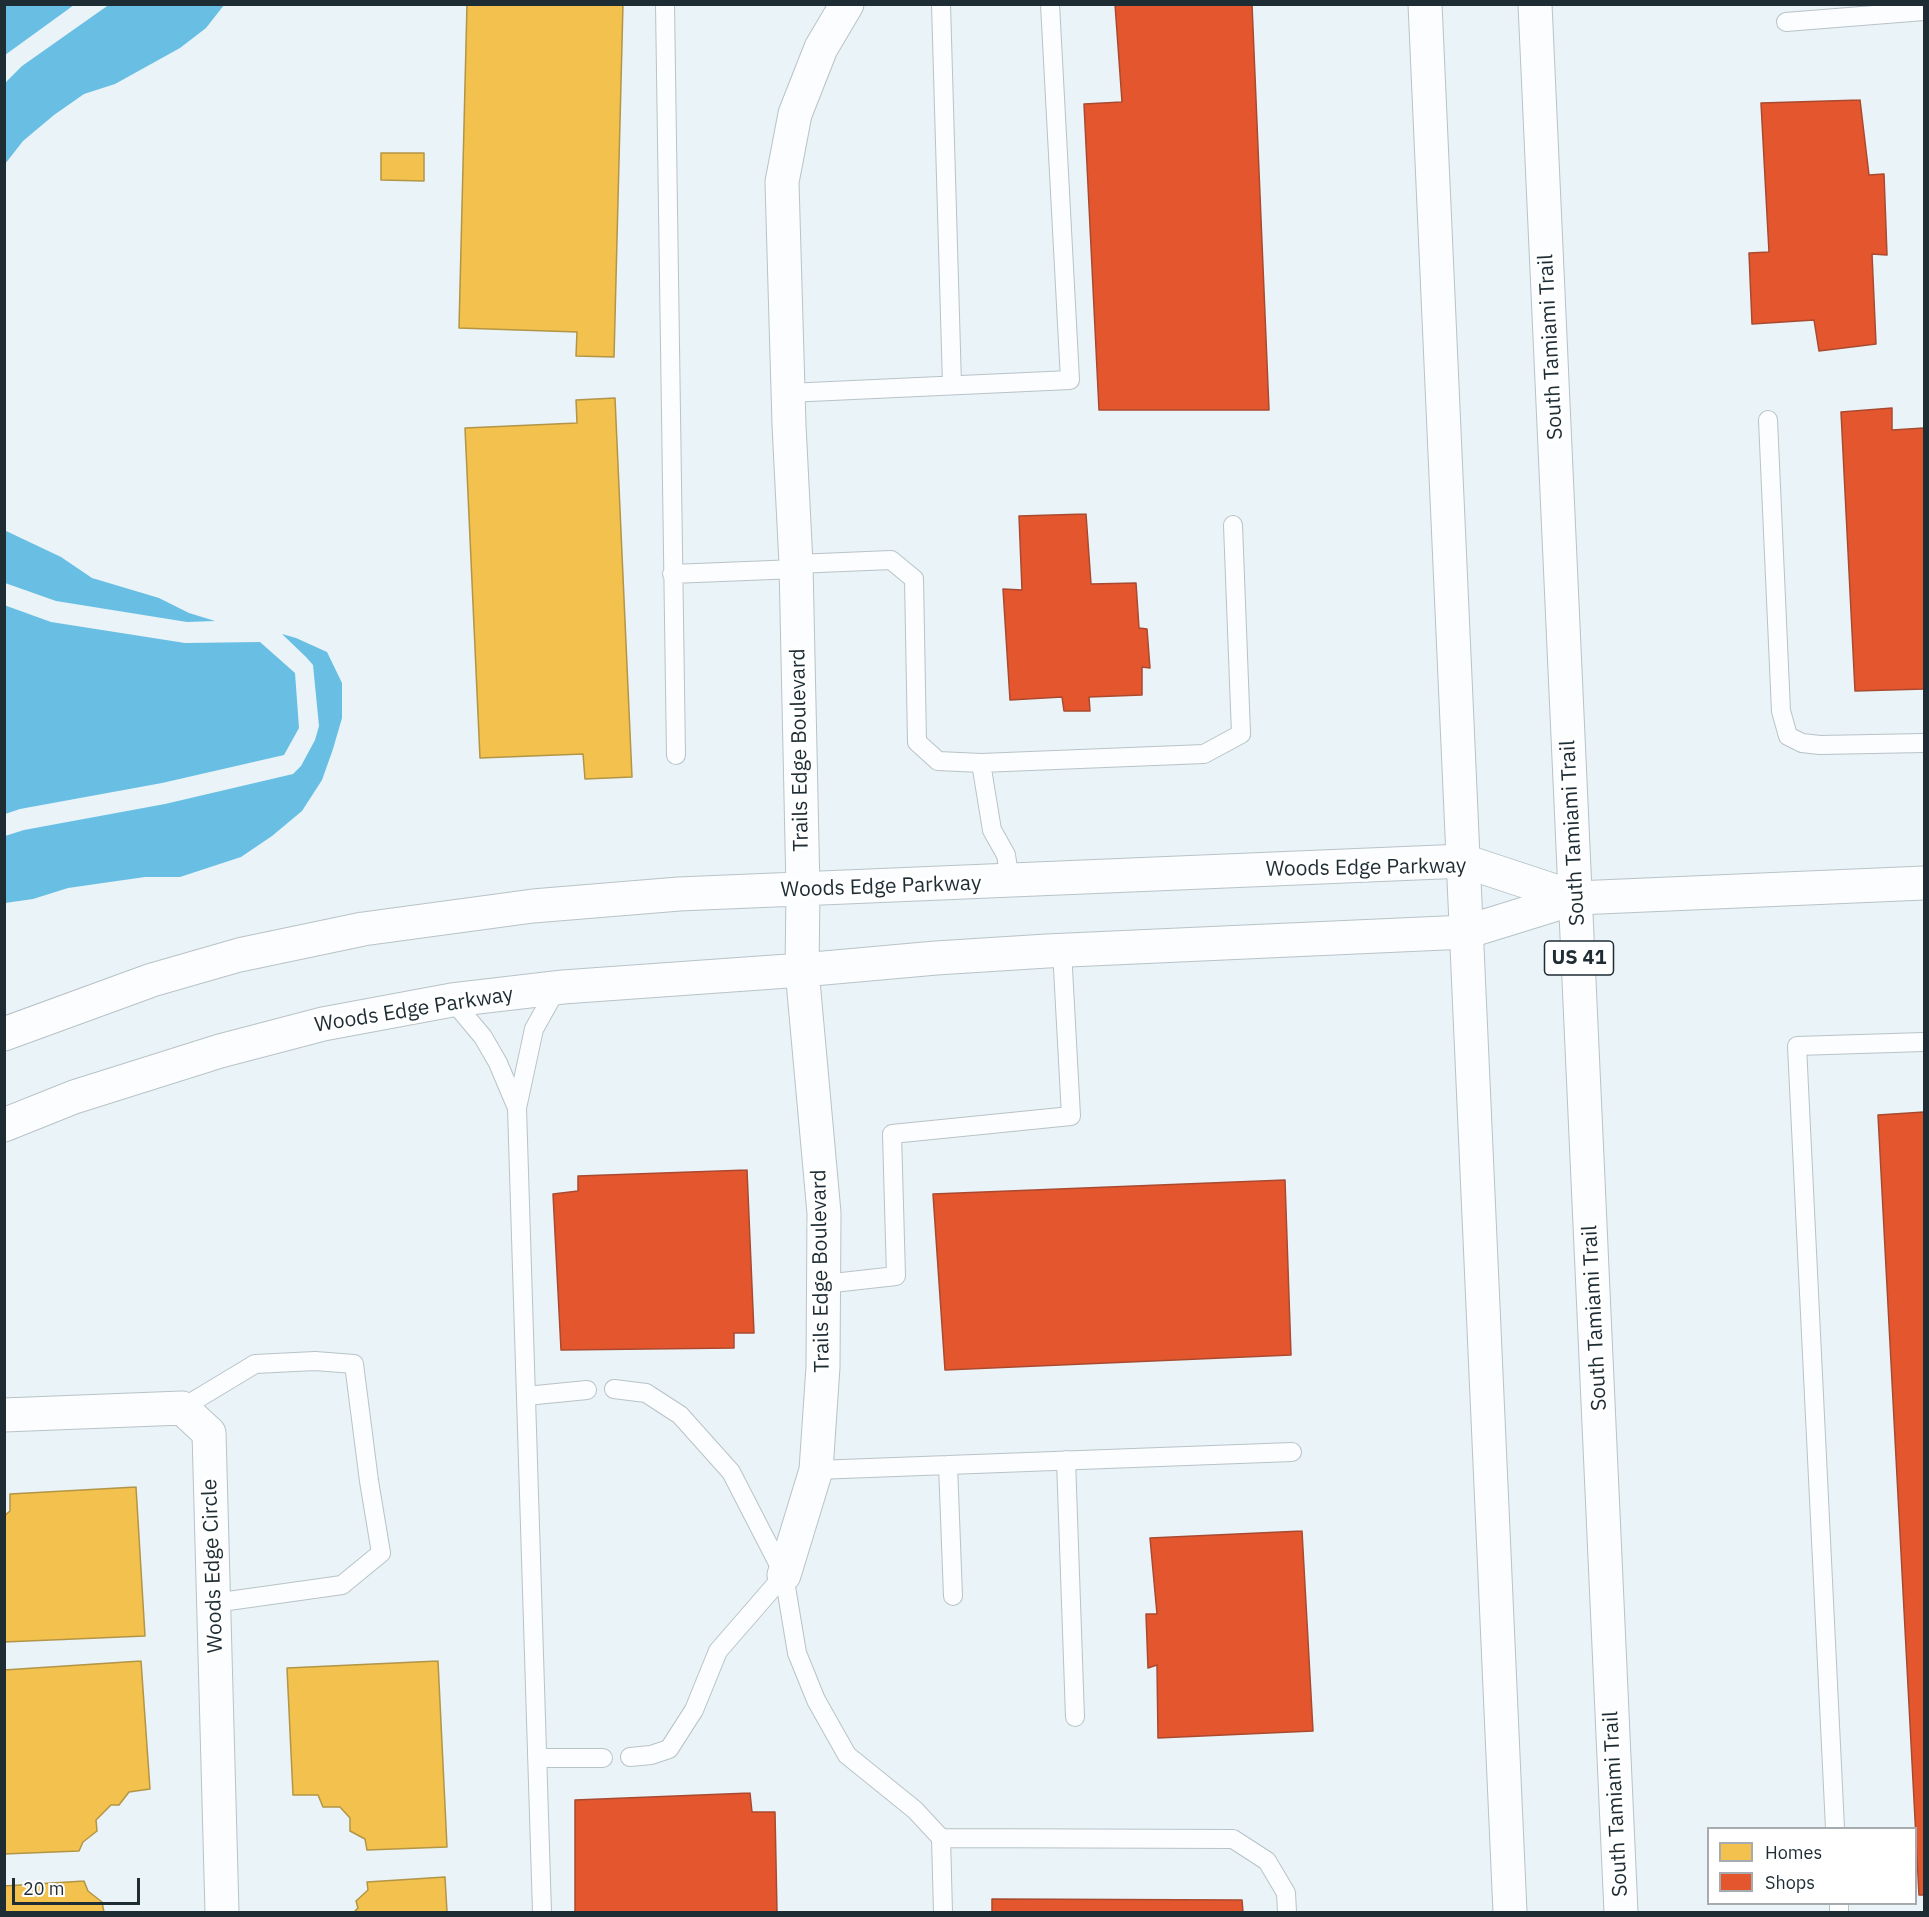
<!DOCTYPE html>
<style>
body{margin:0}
#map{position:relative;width:1929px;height:1917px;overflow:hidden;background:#eaf3f7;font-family:"IBM Plex Sans",sans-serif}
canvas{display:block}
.frame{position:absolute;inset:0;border:6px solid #1e2d34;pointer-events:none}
.legend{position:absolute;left:1707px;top:1827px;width:210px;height:78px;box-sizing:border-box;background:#fff;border:2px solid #a5abae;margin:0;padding:8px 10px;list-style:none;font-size:18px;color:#1e2d34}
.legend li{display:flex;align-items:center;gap:12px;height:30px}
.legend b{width:30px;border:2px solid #a5abae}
.scale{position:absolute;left:12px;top:1878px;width:128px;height:27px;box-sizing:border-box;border:3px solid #1e2d34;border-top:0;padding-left:8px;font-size:18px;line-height:21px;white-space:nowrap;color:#1e2d34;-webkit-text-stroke:4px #fff;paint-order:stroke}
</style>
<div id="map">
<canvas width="1929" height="1917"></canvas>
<div class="frame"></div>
<ul class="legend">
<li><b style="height:16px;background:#f2c14e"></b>Homes</li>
<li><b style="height:16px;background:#e4572e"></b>Shops</li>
</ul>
<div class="scale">20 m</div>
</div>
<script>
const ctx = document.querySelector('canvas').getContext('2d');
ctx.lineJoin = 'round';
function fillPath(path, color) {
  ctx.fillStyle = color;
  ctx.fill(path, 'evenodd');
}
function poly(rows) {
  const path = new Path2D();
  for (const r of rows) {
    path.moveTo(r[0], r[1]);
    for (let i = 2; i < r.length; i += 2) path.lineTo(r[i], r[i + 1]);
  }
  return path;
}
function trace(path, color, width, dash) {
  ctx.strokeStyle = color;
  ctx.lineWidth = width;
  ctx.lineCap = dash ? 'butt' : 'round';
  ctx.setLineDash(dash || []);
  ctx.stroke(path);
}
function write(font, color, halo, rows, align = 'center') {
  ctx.font = font + ' "IBM Plex Sans",sans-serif';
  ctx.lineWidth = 6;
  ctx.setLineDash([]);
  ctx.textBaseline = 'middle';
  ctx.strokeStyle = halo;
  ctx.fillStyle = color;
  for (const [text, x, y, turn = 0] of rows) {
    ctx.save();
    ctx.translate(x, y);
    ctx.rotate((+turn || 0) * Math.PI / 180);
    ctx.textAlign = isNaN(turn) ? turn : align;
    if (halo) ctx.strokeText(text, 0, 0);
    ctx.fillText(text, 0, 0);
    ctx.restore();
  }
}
fillPath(poly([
 [5,4,74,4,74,5,5,55],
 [110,4,224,5,206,28,180,48,115,84,84,94,54,115,23,141,5,164,5,83,22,66],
 [4,530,61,557,92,578,159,598,189,613,215,621,187,622,56,601,5,583],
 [4,605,51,622,185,643,260,642,295,673,299,728,284,755,162,783,20,809,5,814],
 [282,634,296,638,327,652,342,683,342,718,333,749,322,780,302,811,272,836,241,857,180,877,145,877,68,888,33,899,5,903,5,836,24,830,165,804,293,774,301,766,315,740,319,726,313,665,306,657]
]), '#68bfe3');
const homes = poly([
 [467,4,623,4,614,357,576,356,577,332,459,328,467,4],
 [381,153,424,153,424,181,381,180,381,153],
 [615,398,632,777,585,779,583,754,480,758,465,428,577,423,576,400,615,398],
 [136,1487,145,1636,4,1642,4,1516,10,1511,10,1494,136,1487],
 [141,1661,150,1789,129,1792,119,1805,111,1805,96,1820,97,1831,83,1842,79,1851,4,1854,4,1670,141,1661],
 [438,1661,447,1847,367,1850,365,1839,350,1831,350,1818,340,1807,323,1807,318,1795,293,1795,287,1668,438,1661],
 [445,1877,447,1912,354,1912,358,1908,356,1901,368,1890,367,1882,445,1877],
 [84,1881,88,1891,102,1902,104,1912,4,1912,4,1886,84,1881]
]);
fillPath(homes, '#f2c14e');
trace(homes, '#b29546', 1.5);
const shops = poly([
 [1115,4,1252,4,1269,410,1099,410,1084,104,1122,102,1115,4],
 [1860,100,1869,175,1884,174,1887,255,1872,254,1876,344,1819,351,1814,320,1752,324,1749,253,1769,252,1761,103,1860,100],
 [1892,408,1892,430,1924,428,1924,689,1855,691,1841,412,1892,408],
 [1086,514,1091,584,1136,583,1139,628,1147,629,1150,668,1142,667,1142,695,1089,697,1090,711,1064,711,1062,697,1010,700,1003,589,1022,590,1019,516,1086,514],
 [1924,1112,1924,1895,1919,1895,1878,1115,1924,1112],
 [747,1170,754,1333,734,1333,734,1348,561,1350,553,1194,578,1191,578,1176,747,1170],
 [1285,1180,1291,1355,945,1370,933,1194,1285,1180],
 [1302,1531,1313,1731,1158,1738,1157,1665,1148,1668,1146,1614,1157,1614,1150,1538,1302,1531],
 [750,1793,752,1812,775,1812,777,1912,575,1912,575,1800,750,1793],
 [992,1899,1242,1900,1243,1912,992,1912,992,1899]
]);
fillPath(shops, '#e4572e');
trace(shops, '#a94a30', 1.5);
const lane = poly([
 [665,4,676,755],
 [941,4,952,385],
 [1786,22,1924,11],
 [788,393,1070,380,1050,4],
 [1768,420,1781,711,1788,736,1802,743,1820,745,1924,743],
 [796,564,891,560,914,579,917,742,938,761,981,763,992,830,1006,855,1010,881],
 [672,574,796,569],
 [981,763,1204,754,1241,734,1233,525],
 [452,1000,483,1037,498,1063,517,1108,534,1029,557,988],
 [517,1108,542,1912],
 [824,1284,896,1276,892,1134,1071,1116,1062,950],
 [614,1389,646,1393,680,1415,731,1472,784,1575,797,1653,816,1700,847,1755,915,1810,941,1838,943,1912],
 [526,1396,587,1390],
 [182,1408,255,1364,315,1361,354,1364,369,1481,381,1553,342,1585,214,1603],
 [1066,1460,1075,1717],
 [948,1465,953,1596],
 [816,1470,1292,1452],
 [630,1757,651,1755,669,1749,694,1710,718,1651,784,1575],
 [537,1758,603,1758],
 [1835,1828,1797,1046,1924,1042],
 [941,1838,1233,1839,1267,1861,1286,1893,1287,1912],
 [1839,1904,1839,1912]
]);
const street = poly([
 [4,1034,152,980,239,955,363,929,533,906,679,894,1464,861,1576,898],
 [4,1125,74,1097,220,1051,323,1024,452,1000,563,987,802,970,936,958,1047,951,1466,932,1576,898,1924,883],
 [4,1415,182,1408,209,1433,222,1912],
 [784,1575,816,1470,823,1367,824,1213,802,970,803,890,796,564,789,425,782,182,795,114,821,48,847,4]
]);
const primary = poly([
 [1425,4,1510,1912],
 [1535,4,1621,1912]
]);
trace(lane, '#b8c3c8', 20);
trace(street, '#b8c3c8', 35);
trace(primary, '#b8c3c8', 35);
trace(lane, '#fcfdfe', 18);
trace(street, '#fcfdfe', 33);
trace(primary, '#fcfdfe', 33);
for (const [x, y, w] of [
 [1579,958,69]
]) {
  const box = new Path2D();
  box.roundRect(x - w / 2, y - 17, w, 34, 4.5);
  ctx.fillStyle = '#fff';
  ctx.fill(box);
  trace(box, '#1e2d34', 1.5);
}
write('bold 20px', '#1e2d34', null, [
 ["US 41",1579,958]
]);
write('21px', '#1e2d34', '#fff', [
 ["South Tamiami Trail",1551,347,-93],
 ["Trails Edge Boulevard",800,750,-91],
 ["South Tamiami Trail",1573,833,-93],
 ["Woods Edge Parkway",1366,868,-1],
 ["Woods Edge Parkway",881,887,-2],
 ["Woods Edge Parkway",414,1010,-9],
 ["Trails Edge Boulevard",821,1271,-91],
 ["South Tamiami Trail",1595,1318,-93],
 ["Woods Edge Circle",213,1566,-92],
 ["South Tamiami Trail",1616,1804,-93]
]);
</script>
